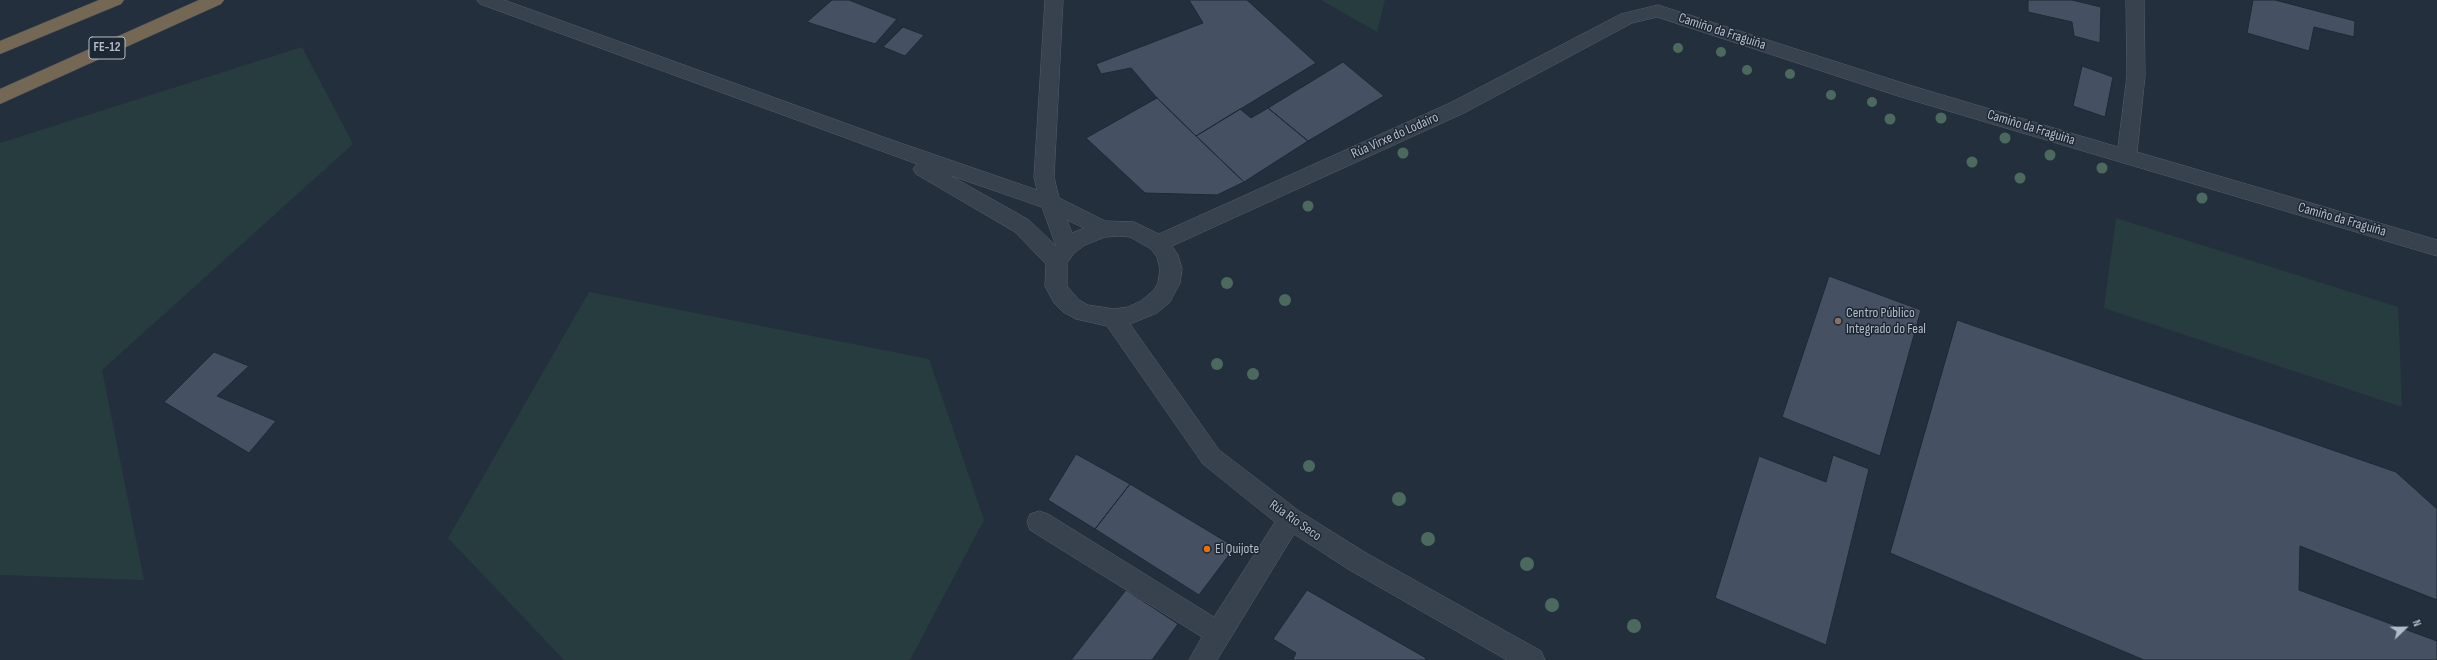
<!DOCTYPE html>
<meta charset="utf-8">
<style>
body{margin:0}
#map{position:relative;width:2437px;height:660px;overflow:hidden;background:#242f3e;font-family:"Sofia Sans Condensed",sans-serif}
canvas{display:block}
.north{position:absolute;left:2385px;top:608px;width:40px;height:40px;-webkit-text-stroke:3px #1d2633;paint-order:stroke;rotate:68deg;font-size:11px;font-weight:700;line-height:16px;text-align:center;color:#b4bcc9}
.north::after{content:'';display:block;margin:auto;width:14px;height:18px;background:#b4bcc9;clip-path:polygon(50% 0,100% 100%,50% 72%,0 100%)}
</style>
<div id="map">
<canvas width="2437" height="660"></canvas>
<div class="north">N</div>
</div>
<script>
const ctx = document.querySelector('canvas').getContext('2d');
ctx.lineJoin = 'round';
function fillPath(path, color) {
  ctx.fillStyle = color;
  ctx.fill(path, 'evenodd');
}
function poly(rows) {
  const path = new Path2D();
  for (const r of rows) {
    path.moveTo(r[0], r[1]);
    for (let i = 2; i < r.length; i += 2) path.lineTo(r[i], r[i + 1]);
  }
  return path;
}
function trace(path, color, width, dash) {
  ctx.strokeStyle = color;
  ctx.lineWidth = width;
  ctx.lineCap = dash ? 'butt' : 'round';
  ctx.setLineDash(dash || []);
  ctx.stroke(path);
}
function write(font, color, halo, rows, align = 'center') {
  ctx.font = font + ' "Sofia Sans Condensed",sans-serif';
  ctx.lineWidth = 3;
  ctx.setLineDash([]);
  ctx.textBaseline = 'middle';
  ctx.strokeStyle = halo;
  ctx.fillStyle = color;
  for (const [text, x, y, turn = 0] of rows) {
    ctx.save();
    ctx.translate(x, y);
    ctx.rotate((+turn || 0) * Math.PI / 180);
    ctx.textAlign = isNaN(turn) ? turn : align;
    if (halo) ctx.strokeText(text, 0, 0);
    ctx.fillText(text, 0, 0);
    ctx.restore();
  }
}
fillPath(poly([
 [1321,0,1385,0,1377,32],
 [302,47,353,144,102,370,144,580,0,575,0,143],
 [2116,218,2398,307,2402,407,2104,308],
 [589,292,929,359,984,520,910,660,564,660,448,538]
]), '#263c3f');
const building = poly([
 [832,0,849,0,897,19,875,44,807,22,832,0],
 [1189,0,1247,0,1316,63,1196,136,1157,98,1131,68,1101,74,1096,64,1203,23,1189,0],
 [2028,0,2072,0,2101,7,2100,43,2074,36,2072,22,2028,12,2028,0],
 [2253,0,2275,0,2355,21,2354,37,2314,27,2309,51,2247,33,2253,0],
 [903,27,924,35,905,56,883,47,903,27],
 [1343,62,1384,96,1308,141,1268,108,1343,62],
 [2082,66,2113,77,2105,117,2073,106,2082,66],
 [1157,98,1196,136,1244,182,1217,195,1145,193,1086,138,1157,98],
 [1268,108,1308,141,1244,182,1196,136,1240,109,1251,118,1268,108],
 [1829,276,1921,310,1880,456,1782,417,1829,276],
 [1957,320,2396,472,2437,509,2437,600,2300,546,2299,590,2437,641,2437,660,2144,660,1890,553,1957,320],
 [214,352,249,366,217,396,276,421,249,453,164,402,214,352],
 [1076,454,1130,484,1095,529,1048,500,1076,454],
 [1833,455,1869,469,1826,645,1715,598,1759,456,1826,482,1833,455],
 [1130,484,1235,547,1199,595,1095,529,1130,484],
 [1126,590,1178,624,1152,660,1071,660,1126,590],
 [1307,590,1426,658,1425,660,1295,660,1293,659,1296,653,1273,639,1307,590]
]);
fillPath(building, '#455162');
trace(building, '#1f2835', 1);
const minor = poly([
 [477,0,504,0,886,138,1037,190,1034,177,1045,0,1063,0,1054,177,1059,198,1105,221,1134,222,1159,234,1450,103,1621,14,1658,5,1912,86,2118,147,2127,76,2126,0,2144,0,2145,76,2137,152,2437,240,2437,256,1898,96,1657,17,1632,23,1464,113,1172,246,1178,255,1182,269,1180,283,1170,302,1157,313,1130,324,1219,450,1299,511,1366,553,1541,651,1545,660,1507,660,1348,569,1294,534,1217,660,1189,660,1202,637,1030,530,1027,522,1030,514,1039,511,1048,514,1214,617,1275,522,1203,464,1107,326,1076,319,1063,312,1054,303,1045,286,1046,264,1015,232,916,174,913,169,917,164,480,4,477,0],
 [949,175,1042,207,1056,246,1029,220,949,175],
 [1067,220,1084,228,1072,233,1067,220],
 [1119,236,1130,237,1151,249,1157,257,1160,269,1158,283,1154,290,1141,301,1128,307,1114,309,1088,305,1079,300,1067,286,1067,263,1074,253,1085,245,1105,237,1119,236]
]);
const highway = poly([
 [99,0,124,0,121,4,0,54,0,41,99,0],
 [199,0,224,0,221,4,0,104,0,89,199,0]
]);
trace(minor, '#565f6c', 1);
trace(highway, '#434c59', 1);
fillPath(minor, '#38414e');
fillPath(highway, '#746855');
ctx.fillStyle = '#4b6a5d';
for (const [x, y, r] of [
 [1678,48,5],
 [1721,52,5],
 [1747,70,5],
 [1790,74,5],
 [1831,95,5],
 [1872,102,5],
 [1941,118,5.5],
 [1890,119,5.5],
 [2005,138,5.5],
 [1403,153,5.5],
 [2050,155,5.5],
 [1972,162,5.5],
 [2102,168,5.5],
 [2020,178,5.5],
 [2202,198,5.5],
 [1308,206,5.5],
 [1227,283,6],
 [1285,300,6],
 [1217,364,6],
 [1253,374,6],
 [1309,466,6],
 [1399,499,7],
 [1428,539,7],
 [1527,564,7],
 [1552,605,7],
 [1634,626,7]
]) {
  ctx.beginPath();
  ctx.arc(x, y, r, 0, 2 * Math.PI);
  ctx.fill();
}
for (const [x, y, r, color] of [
 [1838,321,4,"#8d6e63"],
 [1207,549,4,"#e8710a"]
]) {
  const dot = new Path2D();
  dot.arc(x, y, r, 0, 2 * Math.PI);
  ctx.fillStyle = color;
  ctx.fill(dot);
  trace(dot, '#1d2633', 1.5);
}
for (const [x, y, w] of [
 [107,48,36]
]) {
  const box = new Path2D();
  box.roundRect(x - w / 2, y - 11, w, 22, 3);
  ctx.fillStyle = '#1d2633';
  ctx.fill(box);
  trace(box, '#b4bcc9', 1);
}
write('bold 13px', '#b4bcc9', null, [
 ["FE-12",107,48]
]);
write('14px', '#b4bcc9', '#1d2633', [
 ["Camiño da Fraguiña",1722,32,18],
 ["Camiño da Fraguiña",2031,128,17],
 ["Rúa Virxe do Lodairo",1395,136,-24],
 ["Camiño da Fraguiña",2342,220,16],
 ["Rúa Río Seco",1295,521,35]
]);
write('14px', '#b4bcc9', '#1d2633', [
 ["Centro Público",1846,313],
 ["Integrado do Feal",1846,329],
 ["El Quijote",1215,549]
], 'left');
</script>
